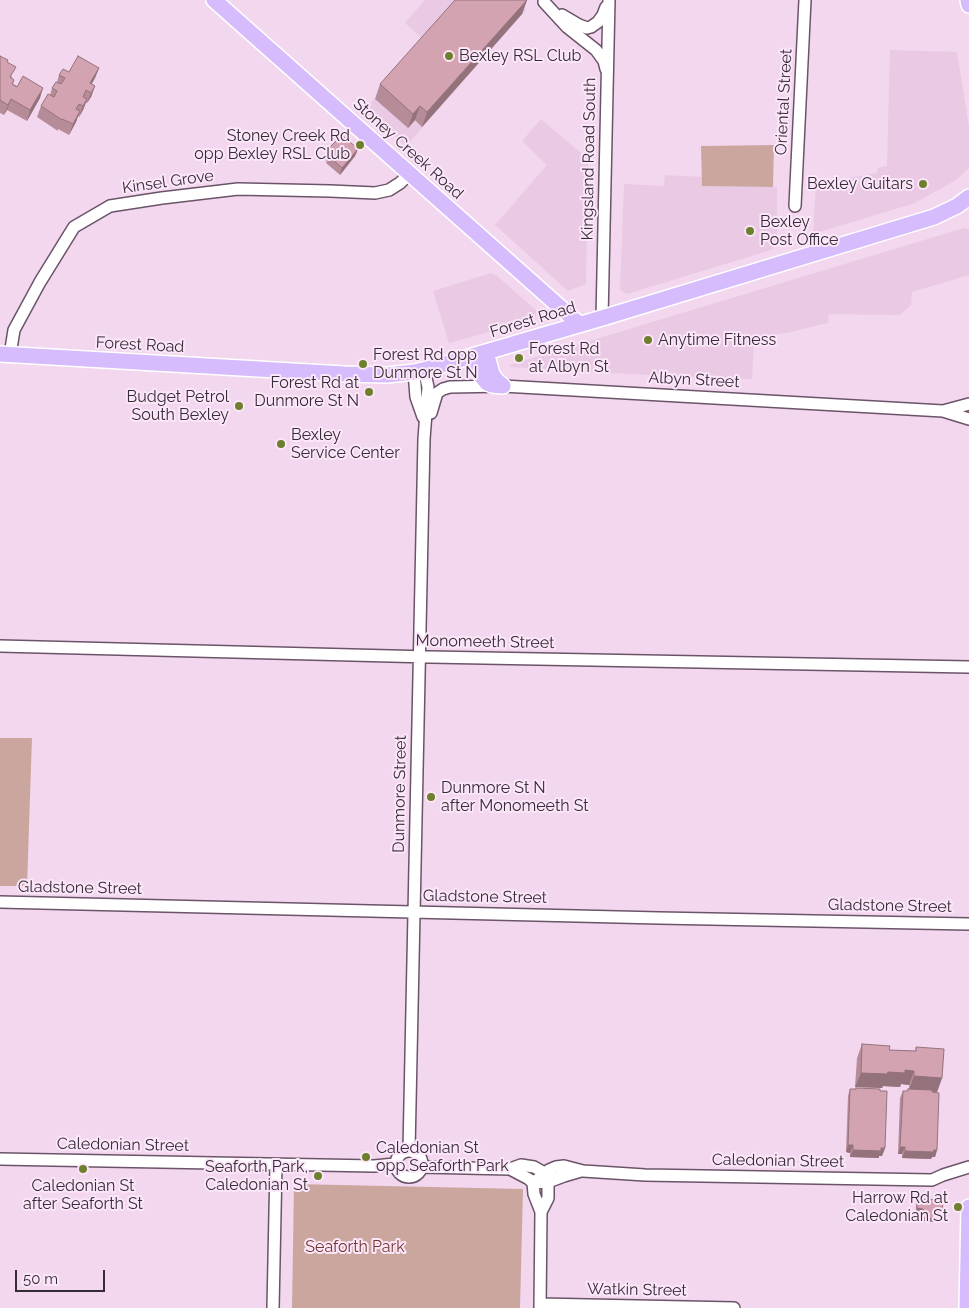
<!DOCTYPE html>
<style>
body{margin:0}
#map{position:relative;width:969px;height:1308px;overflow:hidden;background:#f2d7ee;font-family:Raleway,sans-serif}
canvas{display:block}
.scale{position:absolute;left:15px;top:1270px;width:90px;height:22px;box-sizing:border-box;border:2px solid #362c35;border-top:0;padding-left:6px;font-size:15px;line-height:18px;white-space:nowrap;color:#362c35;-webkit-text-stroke:4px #fce6f9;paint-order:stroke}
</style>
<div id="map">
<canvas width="969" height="1308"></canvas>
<div class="scale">50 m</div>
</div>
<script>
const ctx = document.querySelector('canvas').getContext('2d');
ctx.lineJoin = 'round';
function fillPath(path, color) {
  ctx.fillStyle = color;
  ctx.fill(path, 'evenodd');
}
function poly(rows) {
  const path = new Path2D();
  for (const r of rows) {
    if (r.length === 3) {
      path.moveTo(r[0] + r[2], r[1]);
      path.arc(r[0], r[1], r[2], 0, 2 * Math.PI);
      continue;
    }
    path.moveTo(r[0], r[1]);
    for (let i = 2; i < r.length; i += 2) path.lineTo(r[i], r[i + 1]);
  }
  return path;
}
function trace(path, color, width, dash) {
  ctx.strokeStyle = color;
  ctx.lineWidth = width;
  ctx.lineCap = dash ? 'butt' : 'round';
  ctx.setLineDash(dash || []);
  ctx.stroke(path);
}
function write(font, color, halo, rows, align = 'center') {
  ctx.font = font + ' Raleway,sans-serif';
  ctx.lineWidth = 4;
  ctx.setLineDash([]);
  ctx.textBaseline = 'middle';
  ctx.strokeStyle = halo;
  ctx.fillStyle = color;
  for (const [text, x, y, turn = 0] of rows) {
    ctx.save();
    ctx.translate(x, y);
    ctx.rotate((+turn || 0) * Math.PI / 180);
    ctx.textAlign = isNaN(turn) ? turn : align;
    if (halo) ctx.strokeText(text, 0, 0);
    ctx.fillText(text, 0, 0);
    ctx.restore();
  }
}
fillPath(poly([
 [425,0,515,0,526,10,406,146,365,110,425,41,405,23],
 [890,50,957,52,969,127,969,168,956,180,915,203,813,234,816,184,877,173,878,168,887,166],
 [541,119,588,159,586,284,568,291,495,225,547,165,522,141],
 [665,175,702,177,703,186,777,187,777,245,771,250,627,294,620,290,624,184,664,186],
 [964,228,969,230,969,275,912,292,911,305,900,315,829,314,828,323,786,333,754,337,752,379,681,377,510,367,510,365],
 [491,273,497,276,537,311,535,319,449,343,433,291]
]), '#e9c9e4');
fillPath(poly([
 [774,145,773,187,702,186,701,146],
 [0,738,32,738,27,886,0,886],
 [294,1184,523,1189,520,1308,292,1308]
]), '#cba69f');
const minor = poly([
 [544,2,567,27,596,50,604,61,606,69],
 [562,15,579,25,587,28,591,27,598,22,603,15,606,7],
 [795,206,805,0],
 [602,318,609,0],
 [10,355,14,330,40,282,74,227,110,206,162,198,238,189,330,191,375,193,389,190,400,183,409,174],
 [414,372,416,397,423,417],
 [943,411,969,404],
 [431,413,437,393,443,389,450,387,503,386,943,411,969,419],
 [0,646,430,657,969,667],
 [0,902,659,918,969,924],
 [409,1150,424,439,428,387,424,369],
 [409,1164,13],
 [0,1159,374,1166,395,1164],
 [422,1167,510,1169,521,1165,534,1167,543,1172,548,1178,548,1198,541,1212],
 [510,1169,529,1179,533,1183,548,1182,564,1176,581,1171],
 [533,1183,549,1170,556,1167,564,1166,583,1171,645,1175,932,1180,943,1175,969,1167],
 [533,1183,534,1194,541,1212,540,1308],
 [540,1304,734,1308],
 [273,1308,276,1165]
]);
const major = poly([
 [214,0,579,324],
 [968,0,969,5],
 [486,352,492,374,496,380,503,386],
 [0,354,344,374,387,375,414,372,431,368,486,352,602,318,934,217,957,206,969,197],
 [472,356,476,369,487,383,492,385,503,386],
 [967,1308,969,1207]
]);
trace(minor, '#6b5468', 14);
trace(major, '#fff', 18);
trace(minor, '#fff', 11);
trace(major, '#d6bcfd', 15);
fillPath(poly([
 [527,0,522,14,422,127,415,120,408,128,375,99,380,84],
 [0,56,7,62,12,78,14,80,13,84,40,98,27,121,7,110,4,115,0,113],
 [99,68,95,78,91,84,95,86,91,97,87,103,86,103,83,110,79,117,78,116,76,122,69,135,58,129,58,131,37,117,41,106,50,95,52,88,57,82,59,75,69,72],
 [329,148,358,149,355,156,340,175,326,163,327,161,325,160],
 [862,1044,889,1050,915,1051,916,1047,942,1078,937,1092,932,1091,937,1150,935,1157,932,1157,931,1159,902,1158,902,1154,898,1154,900,1098,903,1091,908,1091,909,1089,909,1085,901,1084,900,1087,883,1086,882,1088,855,1087,857,1058],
 [850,1089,885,1148,882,1156,879,1156,879,1158,850,1157,850,1153,846,1152,848,1096],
 [917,1199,941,1222,921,1221,922,1212,916,1212,916,1203]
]), '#b68c98');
fillPath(poly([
 [527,0,522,14,422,127,427,112],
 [99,68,95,78,88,91,90,83],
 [95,86,91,97,87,103,91,93],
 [43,88,40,98,27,121,30,110],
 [11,99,7,110,4,115,8,105],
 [87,99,83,110,79,117,83,106],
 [420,106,415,120,408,128,413,114],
 [80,111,76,122,69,135,73,124],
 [358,149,355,156,340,175,342,168],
 [905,1070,914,1071,909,1085,901,1084,900,1087,883,1086,882,1088,855,1087,861,1073],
 [914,1076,942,1078,937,1092,909,1090],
 [848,1145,853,1145,850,1153,846,1152],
 [900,1147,905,1147,902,1154,898,1154],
 [885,1148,882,1156,879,1156,879,1158,850,1157,853,1150],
 [937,1150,935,1157,932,1157,931,1159,902,1158,905,1151],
 [917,1208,923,1209,922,1212,916,1212],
 [923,1218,942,1219,941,1222,921,1221]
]), '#94727c');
const building = poly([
 [455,0,527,0,427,112,420,106,413,114,380,84,455,0],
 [0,56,8,60,7,62,16,67,10,77,14,80,12,84,17,87,23,76,43,88,30,110,11,99,8,105,0,100,0,56],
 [78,56,99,68,90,83,95,86,91,93,86,90,83,97,87,99,83,106,79,104,76,109,80,111,73,124,62,119,62,120,41,106,48,94,54,97,57,91,52,88,56,82,61,84,65,78,59,75,63,69,69,72,78,56],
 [342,135,358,149,342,168,329,156,330,154,327,152,330,149,329,148,342,135],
 [862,1044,890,1046,889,1050,916,1051,916,1047,944,1049,942,1078,914,1076,914,1071,905,1070,905,1073,888,1072,887,1074,861,1073,862,1044],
 [856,1088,880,1089,880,1091,887,1091,885,1148,881,1148,881,1151,853,1150,853,1145,848,1145,850,1089,856,1089,856,1088],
 [908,1089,932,1090,932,1092,939,1093,937,1150,934,1150,933,1152,905,1151,905,1147,900,1147,903,1091,908,1091,908,1089],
 [917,1199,943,1200,942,1219,923,1218,923,1209,917,1208,917,1199]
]);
fillPath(building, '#d4a3b1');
trace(building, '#94727c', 1);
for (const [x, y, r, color] of [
 [449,56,5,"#6e7f2e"],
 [360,145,5,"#6e7f2e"],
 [923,184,5,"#6e7f2e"],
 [750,231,5,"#6e7f2e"],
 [648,340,5,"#6e7f2e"],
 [519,358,5,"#6e7f2e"],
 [363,364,5,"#6e7f2e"],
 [369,392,5,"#6e7f2e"],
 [239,406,5,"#6e7f2e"],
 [281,444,5,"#6e7f2e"],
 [431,797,5,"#6e7f2e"],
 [366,1157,5,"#6e7f2e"],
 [83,1169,5,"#6e7f2e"],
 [318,1176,5,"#6e7f2e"],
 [958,1207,5,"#6e7f2e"]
]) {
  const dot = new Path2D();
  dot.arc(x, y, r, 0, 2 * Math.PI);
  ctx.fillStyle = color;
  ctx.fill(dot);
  trace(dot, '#fce6f9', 2);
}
write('16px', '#362c35', '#fce6f9', [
 ["Bexley RSL Club",459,56],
 ["Stoney Creek Rd",350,136,"right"],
 ["opp Bexley RSL Club",350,154,"right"],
 ["Bexley Guitars",913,184,"right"],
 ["Bexley",760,222],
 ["Post Office",760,240],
 ["Anytime Fitness",658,340],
 ["Forest Rd",529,349],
 ["at Albyn St",529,367],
 ["Forest Rd opp",373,355],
 ["Dunmore St N",373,373],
 ["Forest Rd at",359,383,"right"],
 ["Dunmore St N",359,401,"right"],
 ["Budget Petrol",229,397,"right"],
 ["South Bexley",229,415,"right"],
 ["Bexley",291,435],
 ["Service Center",291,453],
 ["Dunmore St N",441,788],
 ["after Monomeeth St",441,806],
 ["Caledonian St",376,1148],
 ["opp Seaforth Park",376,1166],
 ["Seaforth Park,",308,1167,"right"],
 ["Caledonian St",308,1185,"right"],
 ["Caledonian St",83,1186,"center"],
 ["after Seaforth St",83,1204,"center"],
 ["Harrow Rd at",948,1198,"right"],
 ["Caledonian St",948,1216,"right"]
], 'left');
write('16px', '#362c35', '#fce6f9', [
 ["Oriental Street",784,102,-87],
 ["Stoney Creek Road",408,149,42],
 ["Kingsland Road South",589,159,-89],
 ["Kinsel Grove",168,182,-8],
 ["Forest Road",533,320,-17],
 ["Forest Road",140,345,3],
 ["Albyn Street",694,380,3],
 ["Monomeeth Street",485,642,1],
 ["Dunmore Street",400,794,-89],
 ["Gladstone Street",80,888,1],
 ["Gladstone Street",485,897,1],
 ["Gladstone Street",890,906,1],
 ["Caledonian Street",123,1145,1],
 ["Caledonian Street",778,1161,1],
 ["Watkin Street",637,1290,1]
]);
write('16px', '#74362c', '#fce6f9', [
 ["Seaforth Park",355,1247]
]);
</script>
